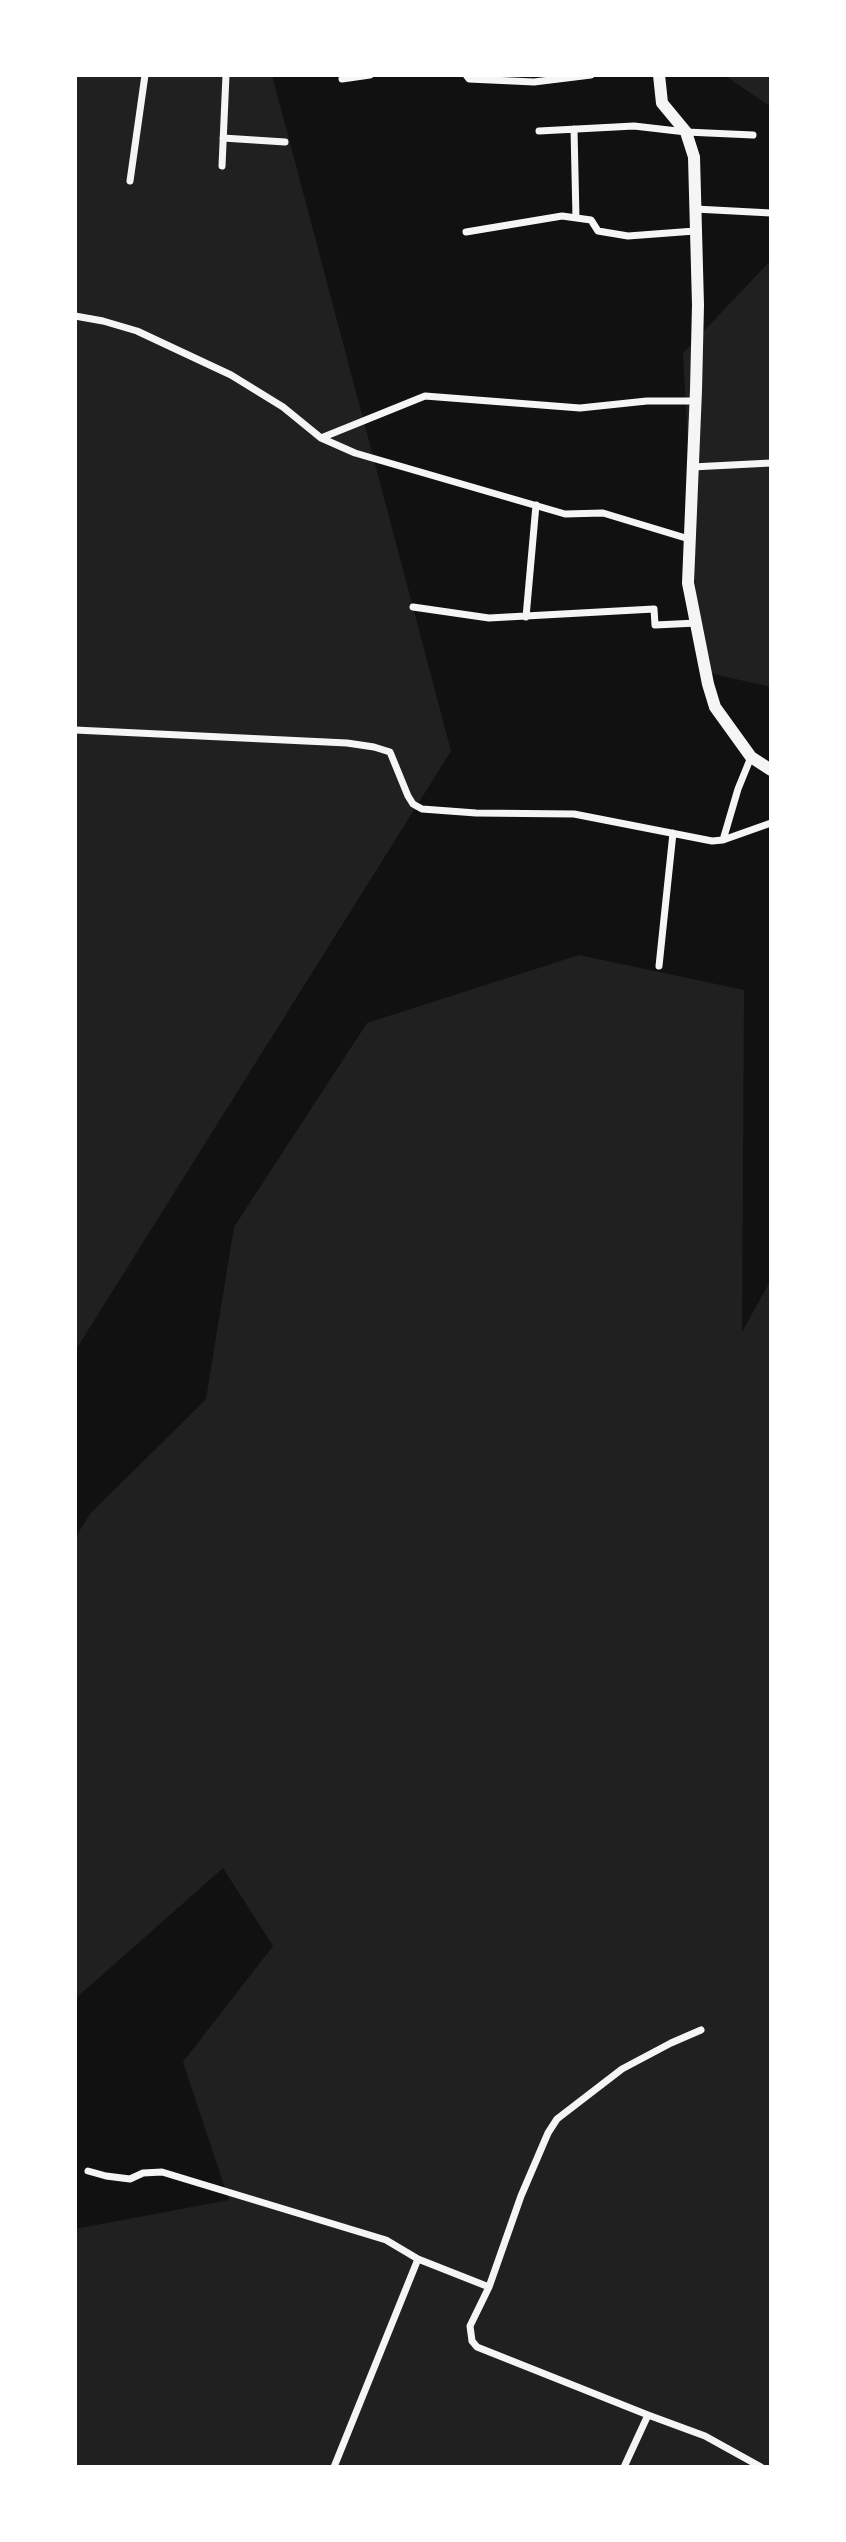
<!DOCTYPE html>
<style>
body{margin:0}
#map{position:relative;width:846px;height:2542px;overflow:hidden;background:#111;font-family:"Open Sans",sans-serif}
canvas{display:block}
.frame{position:absolute;inset:0;border:77px solid #fff;pointer-events:none}
</style>
<div id="map">
<canvas width="846" height="2542"></canvas>
<div class="frame"></div>
</div>
<script>
const ctx = document.querySelector('canvas').getContext('2d');
ctx.lineJoin = 'round';
function fillPath(path, color) {
  ctx.fillStyle = color;
  ctx.fill(path, 'evenodd');
}
function poly(rows) {
  const path = new Path2D();
  for (const r of rows) {
    path.moveTo(r[0], r[1]);
    for (let i = 2; i < r.length; i += 2) path.lineTo(r[i], r[i + 1]);
  }
  return path;
}
function trace(path, color, width, dash) {
  ctx.strokeStyle = color;
  ctx.lineWidth = width;
  ctx.lineCap = dash ? 'butt' : 'round';
  ctx.setLineDash(dash || []);
  ctx.stroke(path);
}
fillPath(poly([
 [75,75,272,75,451,751,75,1351],
 [724,75,771,75,771,107],
 [771,260,771,687,700,671,683,353],
 [579,955,744,990,742,1332,771,1280,771,2467,75,2467,75,2229,229,2200,183,2062,273,1946,223,1868,75,1999,75,1538,90,1514,206,1399,234,1227,367,1023]
]), '#202020');
trace(poly([
 [466,75,469,79,534,82,591,75],
 [342,79,370,75],
 [574,129,576,218],
 [539,131,634,126,686,132,753,135],
 [223,138,285,142],
 [222,166,226,75],
 [130,181,145,75],
 [695,209,771,213],
 [466,232,562,216,591,220,598,231,628,236,695,231],
 [75,316,103,321,137,331,231,375,283,407,321,438,355,453,565,514,603,513,689,539],
 [321,438,425,396,580,408,647,401,696,401],
 [692,467,771,463],
 [413,607,489,618,654,609,655,625,697,623],
 [526,617,536,505],
 [75,730,347,743,374,747,390,752,408,796,413,804,422,809,476,813,574,814,712,841,723,840,771,823],
 [723,840,738,789,751,757],
 [659,966,673,833],
 [88,2171,106,2176,130,2179,143,2173,162,2172,386,2240,418,2259,489,2287,470,2326,472,2341,477,2347,648,2415],
 [489,2287,521,2196,548,2133,557,2119,622,2069,671,2043,701,2030],
 [334,2467,418,2259],
 [624,2467,648,2415,705,2436,761,2467]
]), '#f5f5f5', 7);
trace(poly([
 [659,75,662,103,686,132,694,157,698,305,696,390,688,583,708,684,715,707,751,757,771,770]
]), '#f5f5f5', 12);
</script>
